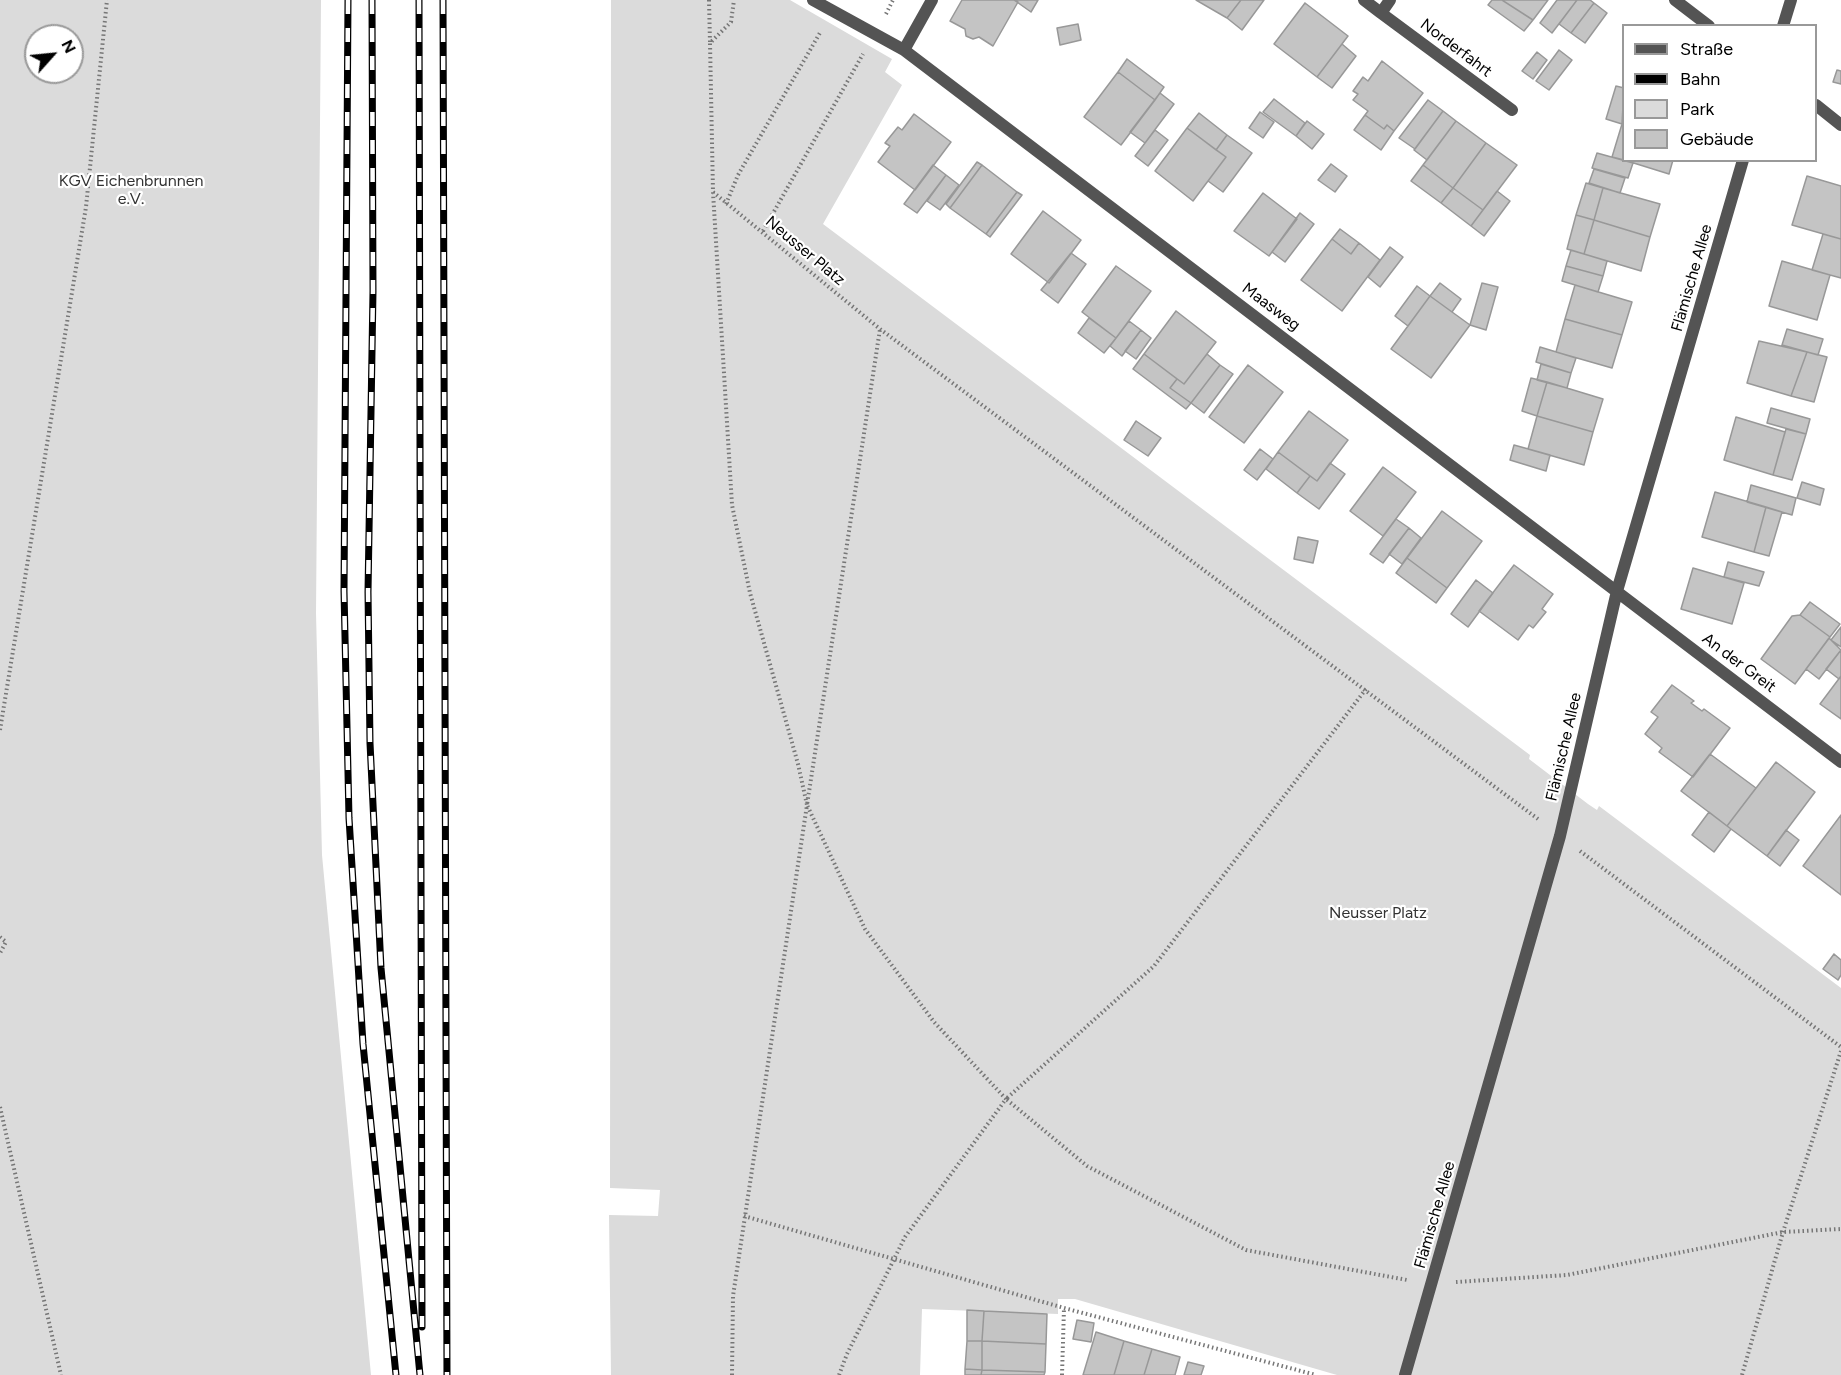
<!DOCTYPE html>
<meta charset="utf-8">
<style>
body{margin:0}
#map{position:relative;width:1841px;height:1375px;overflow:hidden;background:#fff;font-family:Figtree,sans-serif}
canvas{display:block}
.legend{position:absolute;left:1622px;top:24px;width:195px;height:138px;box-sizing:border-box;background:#fff;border:2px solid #999;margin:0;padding:8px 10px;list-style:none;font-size:18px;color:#000}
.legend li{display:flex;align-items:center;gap:12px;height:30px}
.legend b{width:30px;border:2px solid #999}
.north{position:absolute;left:24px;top:24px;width:60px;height:60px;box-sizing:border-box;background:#fff;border:2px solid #999;border-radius:50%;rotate:63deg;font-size:16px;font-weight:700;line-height:24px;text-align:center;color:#000}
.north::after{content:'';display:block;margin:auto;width:21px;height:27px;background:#000;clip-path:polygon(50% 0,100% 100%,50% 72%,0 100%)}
</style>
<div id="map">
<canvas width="1841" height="1375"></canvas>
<ul class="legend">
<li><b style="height:8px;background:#545454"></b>Straße</li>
<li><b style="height:8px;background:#000"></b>Bahn</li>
<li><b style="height:16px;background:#dbdbdb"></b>Park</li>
<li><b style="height:16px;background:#c4c4c4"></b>Gebäude</li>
</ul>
<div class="north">N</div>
</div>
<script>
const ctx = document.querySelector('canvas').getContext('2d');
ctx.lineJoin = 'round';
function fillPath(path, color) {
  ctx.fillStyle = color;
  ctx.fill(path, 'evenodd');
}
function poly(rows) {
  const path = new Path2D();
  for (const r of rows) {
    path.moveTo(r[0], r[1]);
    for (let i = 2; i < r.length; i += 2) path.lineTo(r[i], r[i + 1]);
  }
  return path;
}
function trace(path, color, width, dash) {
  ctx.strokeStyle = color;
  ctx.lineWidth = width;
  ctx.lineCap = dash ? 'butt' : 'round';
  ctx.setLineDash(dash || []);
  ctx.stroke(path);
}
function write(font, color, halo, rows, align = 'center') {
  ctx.font = font + ' Figtree,sans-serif';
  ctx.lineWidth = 4.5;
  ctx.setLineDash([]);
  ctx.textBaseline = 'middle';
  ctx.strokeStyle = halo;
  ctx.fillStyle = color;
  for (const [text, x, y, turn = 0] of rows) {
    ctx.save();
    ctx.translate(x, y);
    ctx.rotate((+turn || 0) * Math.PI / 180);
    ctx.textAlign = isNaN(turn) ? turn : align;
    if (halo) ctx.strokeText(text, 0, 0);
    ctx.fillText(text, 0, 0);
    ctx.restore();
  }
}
fillPath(poly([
 [0,0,321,0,316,613,322,855,371,1375,0,1375],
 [36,36,72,36,72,72,36,72],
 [611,0,790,0,892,59,885,72,902,85,823,224,1530,755,1529,759,1588,804,1597,810,1599,806,1841,988,1841,1375,1337,1375,1075,1299,1058,1299,1058,1314,922,1309,920,1375,611,1375,609,1215,658,1216,660,1190,610,1188]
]), '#dbdbdb');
const building = poly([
 [962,0,1014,0,1018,2,993,46,979,37,973,39,966,36,965,29,950,21,962,0],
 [1014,0,1038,0,1031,12,1014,0],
 [1196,0,1241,0,1227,18,1196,0],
 [1241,0,1264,0,1242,30,1227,18,1241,0],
 [1492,0,1502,0,1533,20,1524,31,1488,5,1492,0],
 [1502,0,1548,0,1533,20,1502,0],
 [1557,0,1577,0,1552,33,1540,23,1557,0],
 [1577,0,1590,0,1594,3,1571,33,1559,24,1577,0],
 [1305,3,1348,36,1317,77,1274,44,1305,3],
 [1594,3,1607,13,1585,43,1571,33,1594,3],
 [1078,24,1081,40,1060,45,1057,28,1078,24],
 [1342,44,1356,56,1332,88,1317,77,1342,44],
 [1559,50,1572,60,1549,90,1536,81,1559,50],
 [1537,52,1547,60,1533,79,1522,71,1537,52],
 [1127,59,1164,87,1155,100,1118,72,1127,59],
 [1382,61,1423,93,1394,131,1387,125,1384,129,1365,115,1368,111,1353,100,1358,94,1353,91,1363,77,1368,81,1382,61],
 [1837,70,1841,71,1841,84,1833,82,1837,70],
 [1118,72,1155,100,1121,145,1084,117,1118,72],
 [1616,86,1624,88,1622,124,1606,119,1616,86],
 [1160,93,1174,104,1145,143,1130,132,1160,93],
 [1274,99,1305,123,1296,136,1263,112,1274,99],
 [1428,100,1443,111,1415,149,1399,138,1428,100],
 [1443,111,1456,121,1427,160,1414,150,1443,111],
 [1260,112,1274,122,1263,138,1249,128,1260,112],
 [1199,113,1227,135,1216,150,1187,128,1199,113],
 [914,114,951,142,915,190,878,162,890,146,885,143,898,127,902,130,914,114],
 [1365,115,1384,129,1387,125,1394,131,1381,150,1354,130,1365,115],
 [1307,121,1324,134,1312,149,1296,136,1307,121],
 [1456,121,1486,143,1453,188,1423,165,1456,121],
 [1622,124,1624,124,1624,160,1612,157,1622,124],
 [1187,128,1226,157,1193,201,1155,171,1187,128],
 [1155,130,1168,140,1148,166,1135,156,1155,130],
 [1227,135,1252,153,1223,192,1208,181,1226,157,1216,150,1227,135],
 [1486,143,1517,165,1483,210,1453,188,1486,143],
 [1597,153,1633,163,1628,178,1592,168,1597,153],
 [1624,160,1673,160,1669,174,1624,160],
 [977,162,982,165,950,208,946,204,977,162],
 [1331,164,1347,176,1335,192,1318,180,1331,164],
 [933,165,946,175,917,213,904,204,933,165],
 [982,165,1017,192,986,234,950,208,982,165],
 [1423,165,1453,188,1441,203,1411,181,1423,165],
 [1594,169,1625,178,1620,193,1589,183,1594,169],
 [946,175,959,185,940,210,927,201,946,175],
 [1807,176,1841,186,1841,239,1792,225,1807,176],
 [1586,183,1603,188,1594,220,1576,215,1586,183],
 [1453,188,1483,210,1471,226,1441,203,1453,188],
 [1603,188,1660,204,1650,237,1594,220,1603,188],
 [1497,191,1510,201,1484,236,1471,226,1497,191],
 [1017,192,1022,195,990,237,986,234,1017,192],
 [1263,193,1297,219,1269,256,1234,231,1263,193],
 [1043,211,1081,240,1049,283,1011,254,1043,211],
 [1300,213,1314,224,1285,262,1272,252,1300,213],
 [1576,215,1594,220,1584,254,1567,249,1576,215],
 [1594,220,1650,237,1641,271,1584,254,1594,220],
 [1340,229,1359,243,1351,254,1332,239,1340,229],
 [1823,234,1841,239,1841,278,1812,270,1823,234],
 [1332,239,1351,254,1359,243,1380,260,1342,311,1301,280,1332,239],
 [1390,247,1403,257,1380,287,1368,277,1390,247],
 [1571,250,1607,261,1603,276,1566,266,1571,250],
 [1071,253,1086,264,1058,303,1041,290,1071,253],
 [1782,261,1830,275,1817,320,1769,306,1782,261],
 [1116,266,1151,291,1116,338,1082,312,1116,266],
 [1566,266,1603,276,1598,292,1562,281,1566,266],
 [1440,283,1461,299,1452,312,1430,296,1440,283],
 [1482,283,1498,287,1486,330,1470,325,1482,283],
 [1575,285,1632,302,1622,335,1565,319,1575,285],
 [1417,286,1430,296,1408,326,1395,316,1417,286],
 [1430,296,1470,325,1431,378,1391,349,1430,296],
 [1176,311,1216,342,1184,384,1144,354,1176,311],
 [1089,318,1116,338,1104,353,1078,333,1089,318],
 [1565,319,1622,335,1612,368,1556,352,1565,319],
 [1129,321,1141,330,1122,356,1110,346,1129,321],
 [1787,329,1823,339,1818,355,1782,345,1787,329],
 [1141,330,1151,338,1136,359,1125,351,1141,330],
 [1759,341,1807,352,1791,396,1747,383,1759,341],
 [1540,347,1576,358,1571,373,1536,362,1540,347],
 [1807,352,1827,357,1814,402,1791,396,1807,352],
 [1144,354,1177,379,1170,388,1191,403,1186,409,1133,369,1144,354],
 [1207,354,1220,365,1191,403,1170,388,1177,379,1184,384,1207,354],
 [1541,364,1571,373,1567,388,1537,380,1541,364],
 [1220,365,1233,374,1204,413,1191,403,1220,365],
 [1248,365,1283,392,1244,443,1209,417,1248,365],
 [1531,378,1547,382,1537,416,1522,411,1531,378],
 [1547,382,1603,399,1593,432,1537,416,1547,382],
 [1771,408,1810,419,1806,434,1767,423,1771,408],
 [1309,411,1348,440,1317,481,1278,452,1309,411],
 [1537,416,1593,432,1584,465,1528,449,1537,416],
 [1736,417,1785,432,1773,475,1724,460,1736,417],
 [1136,421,1161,438,1148,456,1124,440,1136,421],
 [1786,429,1806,434,1792,480,1773,475,1786,429],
 [1514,445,1550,455,1546,471,1510,460,1514,445],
 [1260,449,1273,459,1257,480,1244,470,1260,449],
 [1278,452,1310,476,1297,493,1266,469,1278,452],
 [1330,463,1345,474,1319,509,1297,493,1310,476,1317,481,1330,463],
 [1383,467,1416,492,1383,536,1350,511,1383,467],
 [1802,482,1824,489,1820,505,1797,498,1802,482],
 [1751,485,1796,498,1792,515,1747,502,1751,485],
 [1715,492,1766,507,1754,552,1702,537,1715,492],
 [1766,507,1782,512,1769,556,1754,552,1766,507],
 [1442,511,1482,541,1447,588,1407,558,1442,511],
 [1396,519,1409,528,1383,563,1370,554,1396,519],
 [1409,528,1421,538,1402,564,1389,554,1409,528],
 [1298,537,1318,541,1313,563,1294,559,1298,537],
 [1407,558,1447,588,1436,603,1396,573,1407,558],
 [1728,562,1764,572,1759,586,1724,577,1728,562],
 [1514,565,1553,594,1542,609,1546,612,1533,628,1529,625,1518,640,1479,611,1514,565],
 [1693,568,1744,583,1732,624,1681,609,1693,568],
 [1476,580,1493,593,1468,627,1451,614,1476,580],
 [1810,602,1840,624,1830,637,1800,615,1810,602],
 [1800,615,1830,637,1795,684,1761,659,1792,616,1800,615],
 [1841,627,1841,647,1831,640,1841,627],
 [1829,638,1841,650,1819,679,1806,669,1829,638],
 [1841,650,1841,676,1839,679,1826,669,1841,650],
 [1841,676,1841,719,1820,704,1841,676],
 [1672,685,1694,701,1691,703,1702,711,1704,709,1730,728,1693,777,1659,752,1662,748,1645,734,1658,717,1651,712,1672,685],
 [1710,754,1756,788,1727,826,1681,791,1710,754],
 [1776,762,1815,792,1767,856,1727,826,1776,762],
 [1709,812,1731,829,1714,852,1692,835,1709,812],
 [1841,815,1841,895,1803,866,1841,815],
 [1786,830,1799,840,1780,866,1767,856,1786,830],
 [1834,954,1841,960,1841,975,1838,980,1823,969,1834,954],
 [967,1310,984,1311,982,1341,967,1341,967,1310],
 [984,1311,1047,1314,1046,1344,982,1341,984,1311],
 [1077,1320,1094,1323,1091,1342,1073,1339,1077,1320],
 [1096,1332,1124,1341,1114,1375,1083,1375,1096,1332],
 [967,1341,982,1341,982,1370,965,1369,967,1341],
 [982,1341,1046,1344,1045,1372,982,1370,982,1341],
 [1124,1341,1152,1349,1144,1375,1114,1375,1124,1341],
 [1152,1349,1180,1357,1175,1375,1144,1375,1152,1349],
 [1188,1362,1204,1366,1201,1375,1184,1375,1188,1362],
 [965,1369,982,1370,981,1375,965,1375,965,1369],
 [982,1370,1045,1372,1044,1375,981,1375,982,1370]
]);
fillPath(building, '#c4c4c4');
trace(building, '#989898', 1.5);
trace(poly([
 [709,0,710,43],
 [886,14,893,0],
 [713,192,880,329,1538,819],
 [726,204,738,175,821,31],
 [763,231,863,54],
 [1366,689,1154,966,1006,1099,1087,1166,1246,1250,1407,1280],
 [0,730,86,207,107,0],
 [1580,851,1841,1047],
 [0,937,6,942,0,953],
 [0,1107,61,1375],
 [744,1216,1064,1308,1316,1375],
 [1456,1282,1567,1275,1783,1232,1841,1229],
 [732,1375,733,1296,807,805,798,764,750,593,732,505,713,192,710,43,731,22,734,0],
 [839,1375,847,1354,905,1237,1006,1099,934,1022,865,929,807,805,880,329],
 [1062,1375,1064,1308],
 [1742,1375,1783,1232,1841,1051]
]), '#767676', 4, [1.5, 3]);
trace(poly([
 [813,0,904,50,1841,762],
 [1364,0,1381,13],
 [1390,0,1381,13,1512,110],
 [1675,0,1709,26],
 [1783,26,1791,0],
 [904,50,932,0],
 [1816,105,1841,125],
 [1405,1375,1560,836,1617,591,1743,160]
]), '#545454', 12);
const rail = poly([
 [348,0,344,591,349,818,363,1044,396,1375],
 [372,0,373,291,368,592,370,743,381,968,420,1375],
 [419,0,422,1327],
 [443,0,447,1375]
]);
trace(rail, '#000', 7);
trace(rail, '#fff', 4.5, [14]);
write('16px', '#000', '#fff', [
 ["Norderfahrt",1456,48,37],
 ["Neusser Platz",805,251,40],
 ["Flämische Allee",1692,278,-74],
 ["Maasweg",1271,307,37],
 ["An der Greit",1739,663,37],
 ["Flämische Allee",1564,747,-77],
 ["Flämische Allee",1435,1215,-74]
]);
write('16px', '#323232', '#fff', [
 ["KGV Eichenbrunnen",131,181],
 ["e.V.",131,199],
 ["Neusser Platz",1378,913]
]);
</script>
